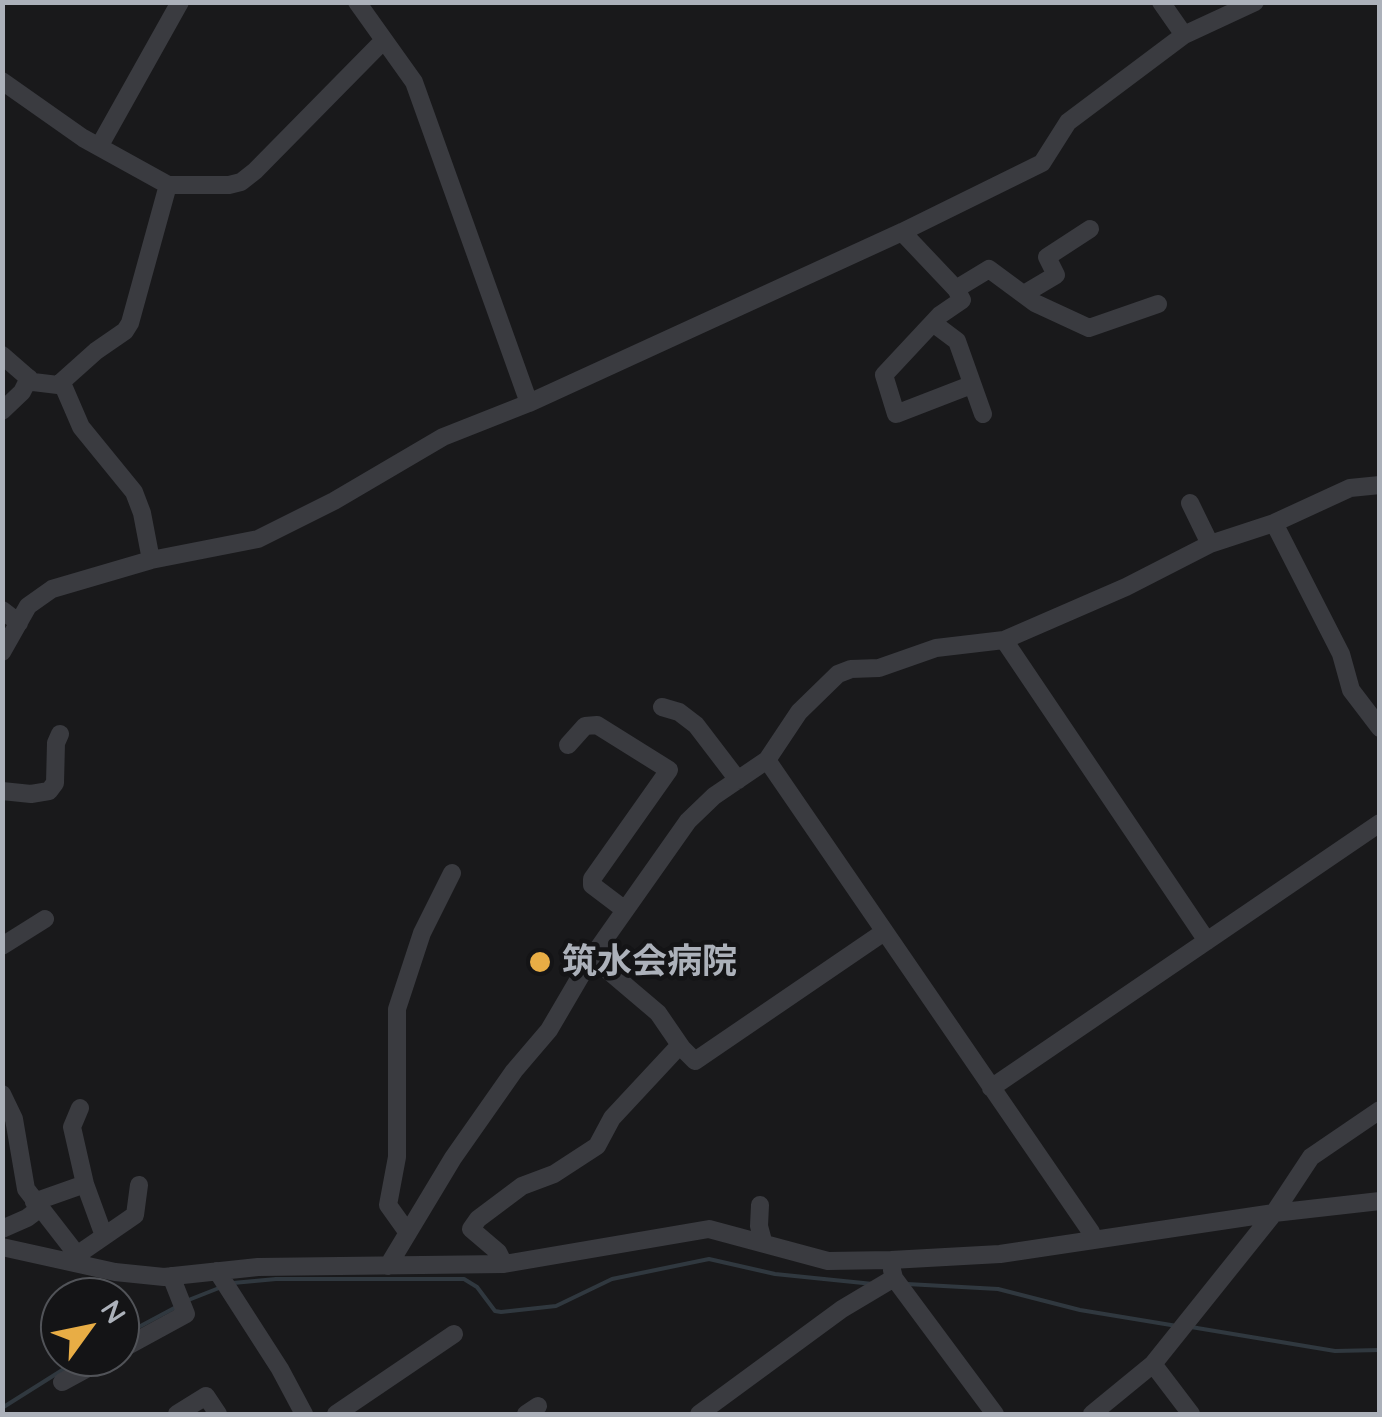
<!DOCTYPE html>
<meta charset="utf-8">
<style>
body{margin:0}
#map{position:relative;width:1382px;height:1417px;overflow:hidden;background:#19191b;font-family:Quicksand,sans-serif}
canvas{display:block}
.frame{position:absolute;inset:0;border:5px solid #acb1ba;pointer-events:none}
.north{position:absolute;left:40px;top:1277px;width:100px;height:100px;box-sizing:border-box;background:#141416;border:2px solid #515358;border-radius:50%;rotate:57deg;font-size:28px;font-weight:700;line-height:40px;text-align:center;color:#acb1ba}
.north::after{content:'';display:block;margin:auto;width:35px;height:45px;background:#e8ad45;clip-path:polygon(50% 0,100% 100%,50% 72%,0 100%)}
</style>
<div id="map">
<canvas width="1382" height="1417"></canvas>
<div class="frame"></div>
<div class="north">N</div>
</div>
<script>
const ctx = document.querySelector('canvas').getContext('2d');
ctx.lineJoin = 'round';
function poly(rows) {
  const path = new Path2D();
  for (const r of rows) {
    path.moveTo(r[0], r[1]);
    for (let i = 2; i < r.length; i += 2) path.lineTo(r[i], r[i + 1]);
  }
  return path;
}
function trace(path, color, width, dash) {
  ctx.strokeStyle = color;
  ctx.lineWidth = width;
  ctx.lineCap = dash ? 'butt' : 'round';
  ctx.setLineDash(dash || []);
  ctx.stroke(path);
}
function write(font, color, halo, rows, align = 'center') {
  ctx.font = font + ' Quicksand,"Noto Sans JP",sans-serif';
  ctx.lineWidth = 9;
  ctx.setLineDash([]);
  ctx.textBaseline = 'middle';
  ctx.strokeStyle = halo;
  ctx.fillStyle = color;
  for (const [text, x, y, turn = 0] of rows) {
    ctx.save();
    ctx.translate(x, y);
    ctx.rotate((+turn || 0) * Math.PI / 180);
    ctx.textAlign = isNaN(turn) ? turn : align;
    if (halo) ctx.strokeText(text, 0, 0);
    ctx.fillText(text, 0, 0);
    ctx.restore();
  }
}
trace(poly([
 [233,1283,276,1279,464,1279,477,1287,495,1311,501,1312,556,1306,612,1279,709,1259,775,1274,873,1284],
 [907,1284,998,1289,1080,1310,1177,1326],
 [186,1301,219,1288],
 [1191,1327,1335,1351,1380,1350],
 [120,1337,178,1306],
 [2,1408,83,1357]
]), '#30383f', 4);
trace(poly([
 [357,2,414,82,529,403],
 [1161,2,1184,35],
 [2,81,83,138,168,185,229,185,241,182,255,171,384,40],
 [100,145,180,2],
 [902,232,956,289,989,269,1035,303,1089,328,1158,304],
 [956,289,962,300,940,315,884,375,896,414,971,385],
 [1024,294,1056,275,1047,257,1090,229],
 [933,323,957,341,983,414],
 [2,355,33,382,58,385,96,351,125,331,130,323,168,185],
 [62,383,81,427,134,492,142,513,151,560],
 [2,411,22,392,29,378],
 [1190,503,1210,544],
 [1274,523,1341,654,1351,690,1380,728],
 [2,610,19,623],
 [1004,640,1207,941],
 [2,652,28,606,52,589,151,560,258,539,334,501,443,437,529,403,902,232,1042,163,1068,122,1184,35,1255,2],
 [662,707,679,712,696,725,738,780],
 [568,745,585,726,597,725,669,770,592,879,592,885,625,910],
 [767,760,1091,1232],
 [2,791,31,794,49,791,55,783,56,743,60,734],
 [2,946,45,919],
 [592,957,658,1013,682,1048,695,1061,884,932],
 [991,1088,1380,823],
 [2,1094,14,1119,26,1189,85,1265],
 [85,1184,104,1236],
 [34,1202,85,1184,72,1127,80,1108],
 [760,1205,759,1226,763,1241],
 [2,1229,27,1218,39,1209],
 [408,1233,388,1205,397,1157,397,1009,422,933,452,873],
 [2,1247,115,1272,164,1277,258,1267,504,1264,709,1229,828,1261,891,1260,1000,1254,1274,1213,1380,1201],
 [77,1255,135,1215,139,1185],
 [504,1264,498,1252,471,1229,478,1219,522,1186,554,1174,597,1146,612,1118,680,1045],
 [388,1266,453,1158,514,1071,549,1030,590,960,688,821,714,796,767,760,799,712,838,674,851,669,879,668,936,648,1004,640,1126,587,1210,544,1274,523,1350,488,1380,485],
 [892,1270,894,1278,995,1414],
 [217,1271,280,1369,304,1414],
 [120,1350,186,1314,171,1276],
 [1153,1364,1191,1414],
 [62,1382,108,1357],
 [177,1414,206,1396,218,1414],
 [336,1414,454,1334],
 [526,1414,538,1406],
 [699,1414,842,1309,894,1278],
 [1092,1414,1153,1364,1274,1213,1311,1157,1380,1110]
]), '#3a3b40', 18);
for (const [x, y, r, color] of [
 [540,962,12,"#e8ad45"]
]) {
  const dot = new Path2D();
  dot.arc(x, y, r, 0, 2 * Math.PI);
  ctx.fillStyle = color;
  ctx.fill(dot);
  trace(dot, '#141416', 4);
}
write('bold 35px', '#acb1ba', '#141416', [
 ["筑水会病院",562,962]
], 'left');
</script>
